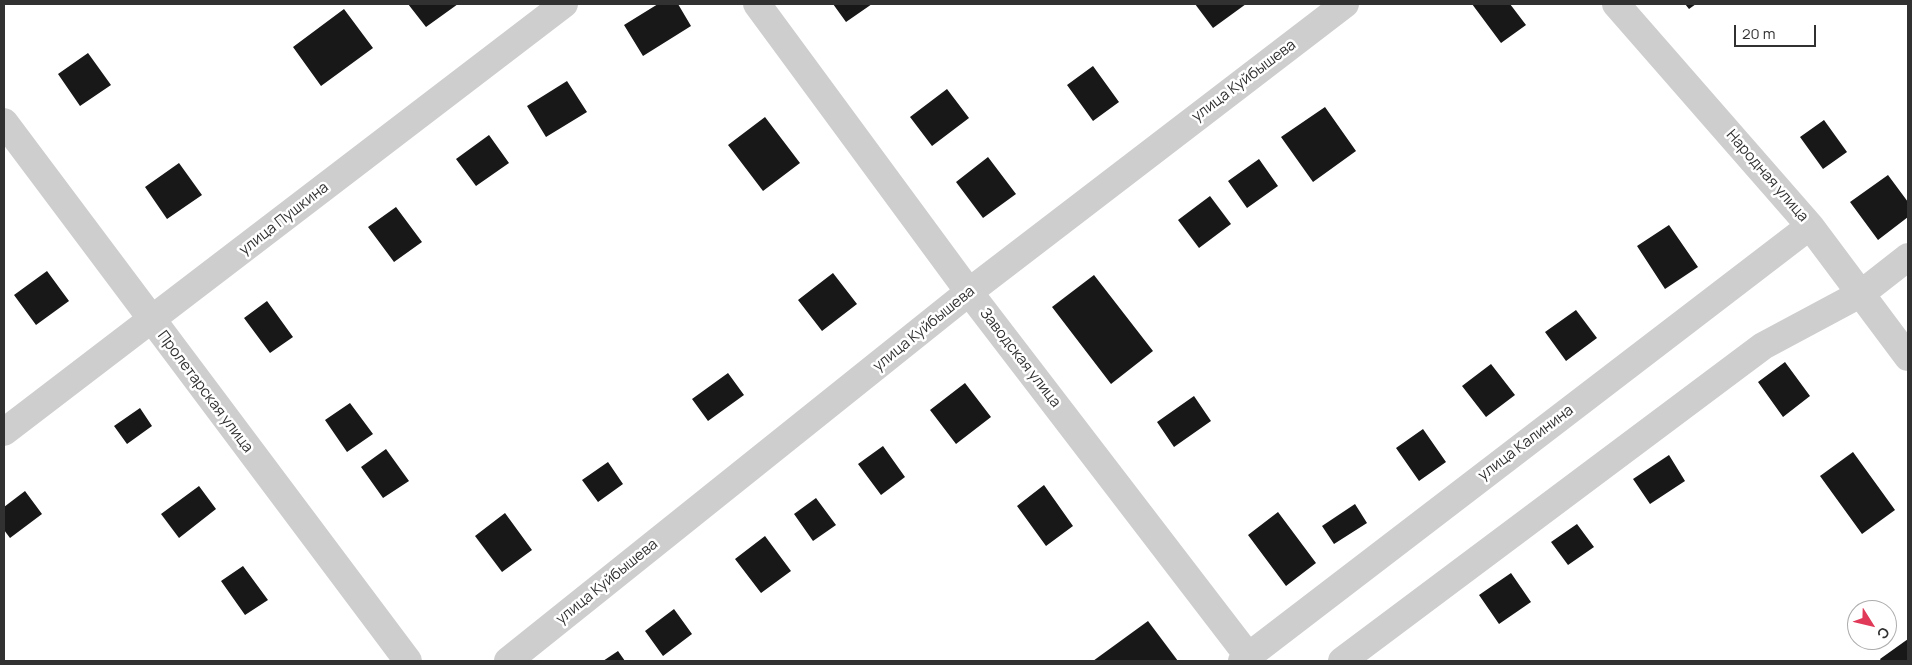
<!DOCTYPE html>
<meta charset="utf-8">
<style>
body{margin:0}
#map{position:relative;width:1912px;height:665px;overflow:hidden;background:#fff;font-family:Manrope,sans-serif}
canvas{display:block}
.frame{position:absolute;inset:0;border:5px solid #313131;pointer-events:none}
.north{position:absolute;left:1847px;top:600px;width:50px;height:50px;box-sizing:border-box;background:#fff;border:1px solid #adadad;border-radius:50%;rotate:126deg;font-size:14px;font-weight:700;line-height:20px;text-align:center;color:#313131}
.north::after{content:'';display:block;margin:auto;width:18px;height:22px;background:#e13a59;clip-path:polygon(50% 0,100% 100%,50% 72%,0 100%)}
.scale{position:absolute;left:1734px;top:25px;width:82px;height:22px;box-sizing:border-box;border:2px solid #313131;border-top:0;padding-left:6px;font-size:15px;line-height:18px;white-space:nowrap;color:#313131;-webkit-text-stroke:4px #fff;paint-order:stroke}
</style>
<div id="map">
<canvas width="1912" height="665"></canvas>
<div class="frame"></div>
<div class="north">С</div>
<div class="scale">20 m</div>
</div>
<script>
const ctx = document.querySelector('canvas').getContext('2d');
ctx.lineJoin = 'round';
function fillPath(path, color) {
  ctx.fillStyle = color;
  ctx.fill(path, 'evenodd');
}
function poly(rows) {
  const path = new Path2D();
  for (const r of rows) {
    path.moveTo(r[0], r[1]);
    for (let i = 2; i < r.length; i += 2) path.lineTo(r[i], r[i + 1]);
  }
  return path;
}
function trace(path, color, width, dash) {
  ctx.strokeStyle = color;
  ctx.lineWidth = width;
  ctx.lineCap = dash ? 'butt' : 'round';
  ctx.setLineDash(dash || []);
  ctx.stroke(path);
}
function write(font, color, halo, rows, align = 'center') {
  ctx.font = font + ' Manrope,sans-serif';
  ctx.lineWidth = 5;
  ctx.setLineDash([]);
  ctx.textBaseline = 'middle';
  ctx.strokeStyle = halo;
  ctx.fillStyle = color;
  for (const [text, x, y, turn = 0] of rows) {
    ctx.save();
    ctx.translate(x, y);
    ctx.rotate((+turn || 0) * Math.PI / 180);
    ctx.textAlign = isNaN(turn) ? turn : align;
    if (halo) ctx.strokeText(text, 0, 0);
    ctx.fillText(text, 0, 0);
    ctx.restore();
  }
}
fillPath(poly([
 [408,4,458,4,426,27],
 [658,4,678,4,691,26,643,56,624,25],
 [833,4,872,4,846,22],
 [1195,4,1246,4,1213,28],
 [1472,4,1510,4,1526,25,1501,43],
 [1685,4,1696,4,1689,9],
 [344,9,373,48,321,86,293,47],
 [88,53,111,85,80,106,58,74],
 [1093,66,1119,102,1093,121,1067,85],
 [567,81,587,112,546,137,527,106],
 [947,89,969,118,932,146,910,117],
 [1325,107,1356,151,1313,182,1281,137],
 [765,117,800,163,763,191,728,145],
 [1824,120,1847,152,1823,169,1800,137],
 [489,135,509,163,476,186,456,159],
 [988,157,1016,194,983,218,956,182],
 [1259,159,1278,186,1247,208,1228,181],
 [179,163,202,195,167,219,145,187],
 [1888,175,1908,202,1908,217,1878,240,1850,202],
 [1210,196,1231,224,1199,248,1178,220],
 [396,207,422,242,394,262,368,227],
 [1669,225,1698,267,1665,289,1637,246],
 [47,271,69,301,36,325,14,295],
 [833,273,857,304,822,331,798,300],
 [1094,275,1153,351,1111,384,1052,307],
 [267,301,293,337,270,353,244,318],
 [1576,310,1597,338,1566,361,1545,332],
 [1785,362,1810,396,1783,417,1758,382],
 [1491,364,1515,395,1486,417,1462,386],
 [728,373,744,395,708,421,692,399],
 [965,383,991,417,956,444,930,410],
 [1194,396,1211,421,1174,447,1157,422],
 [350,403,373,434,347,452,325,420],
 [140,408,152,426,127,444,114,426],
 [1423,429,1446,462,1419,481,1396,448],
 [883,446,905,477,881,495,858,464],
 [386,449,409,481,383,498,361,467],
 [1853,452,1895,510,1862,534,1820,476],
 [1669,455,1685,481,1650,504,1633,479],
 [608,462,623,484,598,502,582,480],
 [1044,485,1073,526,1046,546,1017,506],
 [199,486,216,509,179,538,161,514],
 [25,491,42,514,10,538,4,530,4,507],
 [816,498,836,525,813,541,794,514],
 [1355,504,1367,523,1334,544,1322,526],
 [1278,512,1316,563,1286,586,1248,535],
 [505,513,532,550,502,572,475,536],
 [1577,524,1594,547,1568,565,1551,542],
 [765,536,791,571,761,593,735,559],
 [243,566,268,600,245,615,221,581],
 [1511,573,1531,602,1499,624,1479,595],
 [674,609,692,634,663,656,645,631],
 [1148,621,1178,661,1093,661],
 [1908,639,1908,661,1881,661,1880,659],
 [618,651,625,661,603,661]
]), '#181818');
trace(poly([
 [757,4,969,292,1252,661],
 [1616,4,1810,226,1908,357],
 [4,122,408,661],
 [4,432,564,4],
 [508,661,969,292,1345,4],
 [1242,661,1810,226],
 [1342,661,1763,346,1862,293,1908,257]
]), '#cecece', 28);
write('15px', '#313131', '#fff', [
 ["улица Куйбышева",1244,81,-37],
 ["Народная улица",1767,176,49],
 ["улица Пушкина",284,219,-38],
 ["улица Куйбышева",924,329,-39],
 ["Заводская улица",1020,358,52],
 ["Пролетарская улица",205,392,53],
 ["улица Калинина",1526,443,-37],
 ["улица Куйбышева",607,582,-39]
]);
</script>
